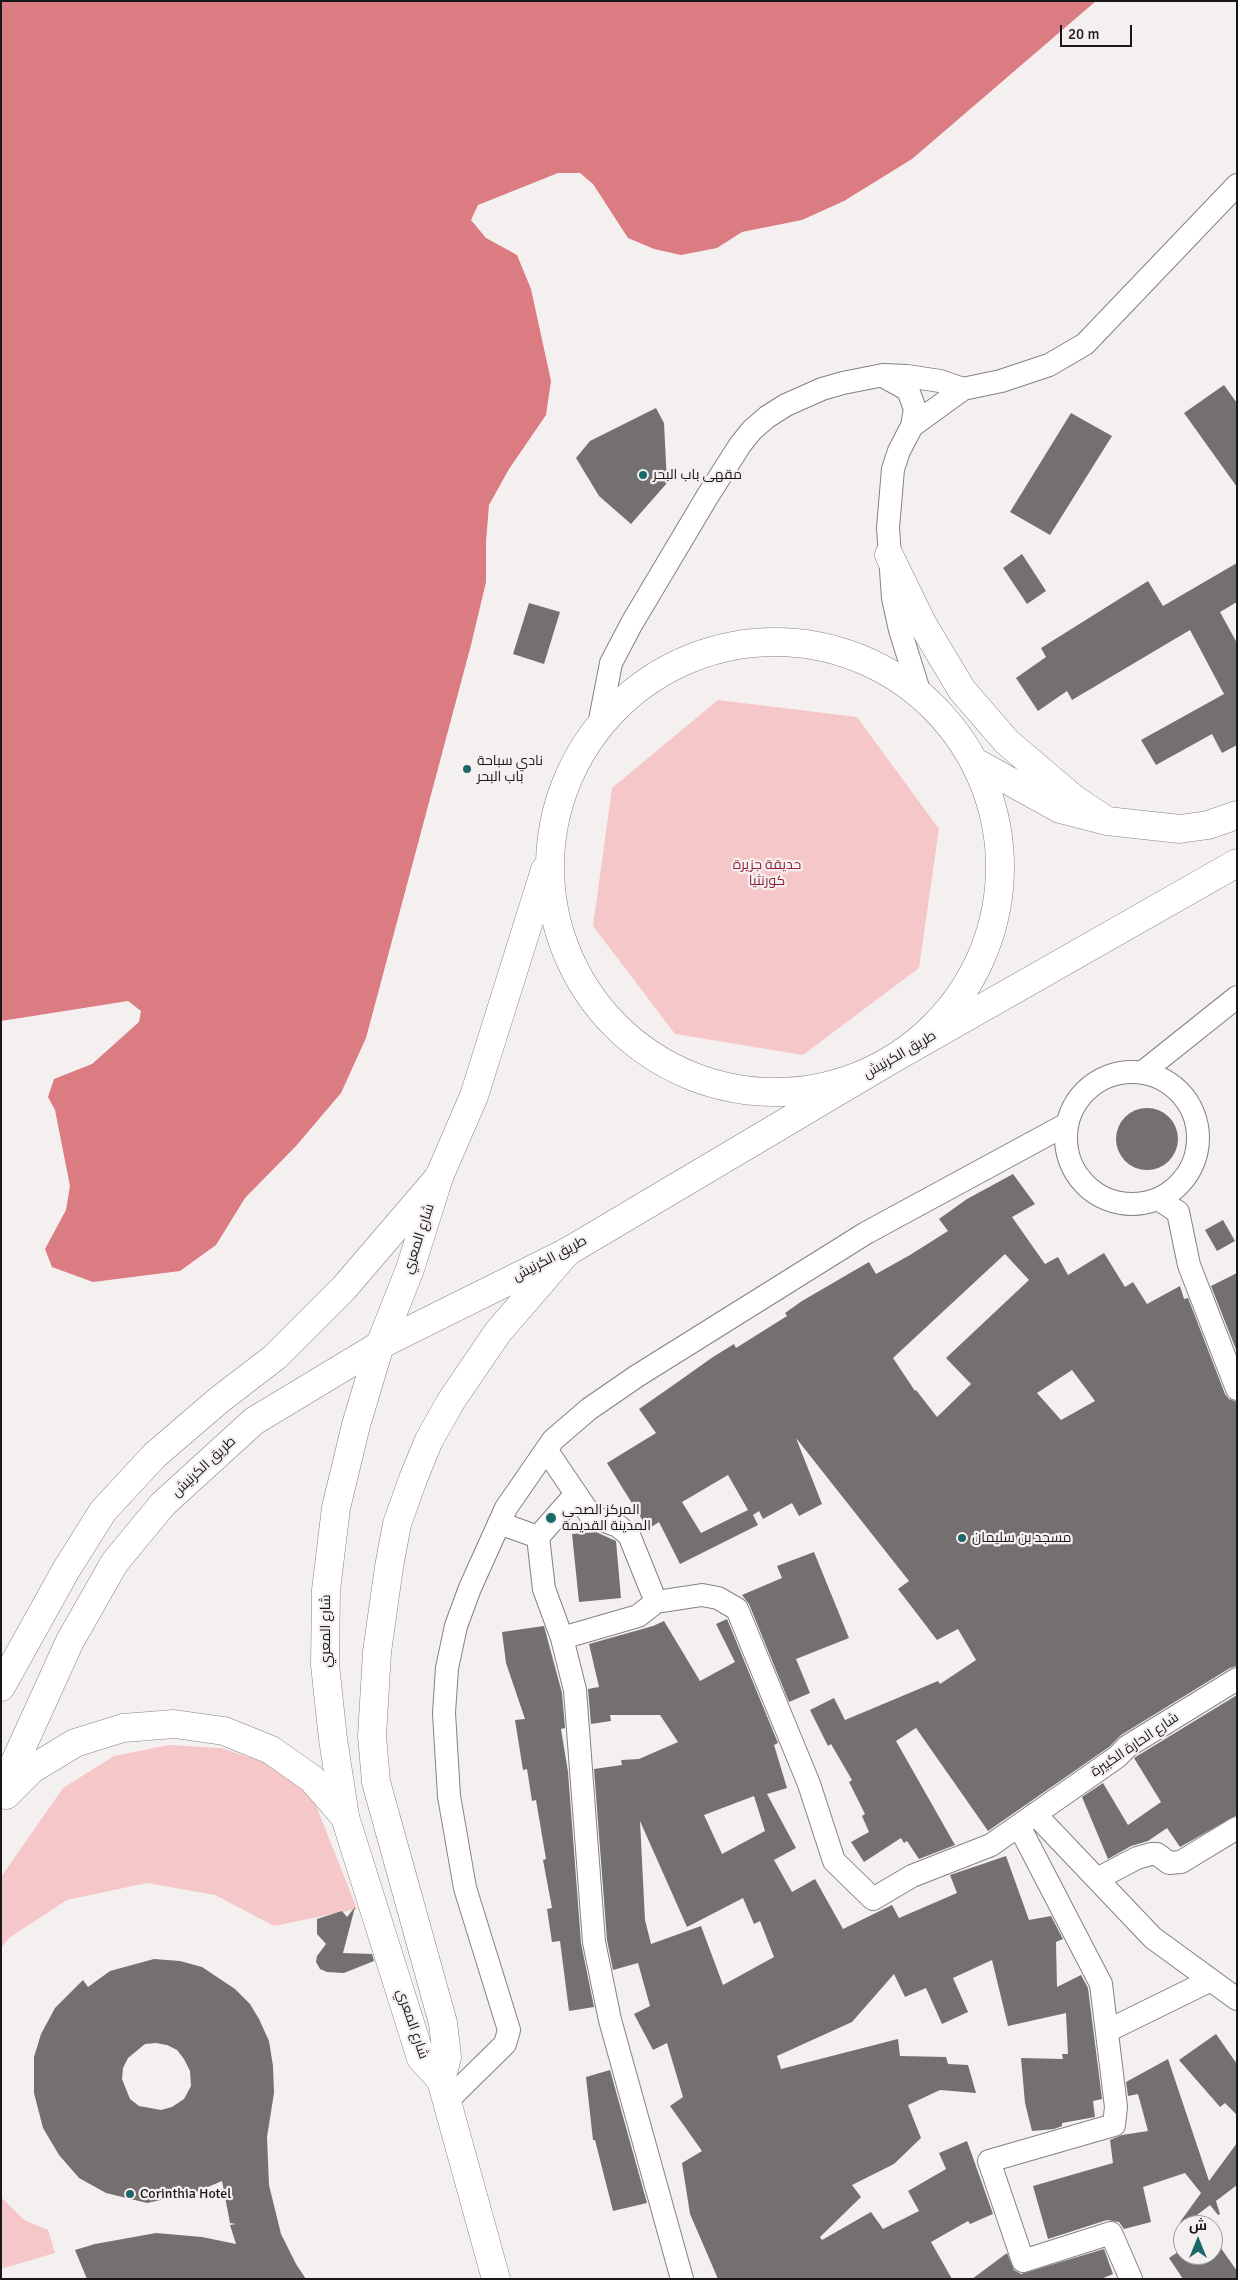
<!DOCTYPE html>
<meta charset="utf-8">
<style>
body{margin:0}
#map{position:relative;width:1238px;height:2280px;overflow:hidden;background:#f5f0f0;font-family:Signika,Cairo,sans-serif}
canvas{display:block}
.frame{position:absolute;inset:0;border:2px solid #191818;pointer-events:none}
.north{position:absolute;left:1173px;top:2215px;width:50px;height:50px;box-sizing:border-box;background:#f5f0f0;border:1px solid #9d9a9a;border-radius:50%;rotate:0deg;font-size:14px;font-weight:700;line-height:20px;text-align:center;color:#191818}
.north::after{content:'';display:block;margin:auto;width:18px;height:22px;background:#1b6869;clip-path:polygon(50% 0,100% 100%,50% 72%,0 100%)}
.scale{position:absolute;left:1060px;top:25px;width:72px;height:22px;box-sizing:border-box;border:2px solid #191818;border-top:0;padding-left:6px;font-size:15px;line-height:18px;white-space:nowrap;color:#191818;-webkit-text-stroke:4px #f5f0f0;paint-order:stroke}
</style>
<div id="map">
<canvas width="1238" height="2280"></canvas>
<div class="frame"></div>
<div class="north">ش</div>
<div class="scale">20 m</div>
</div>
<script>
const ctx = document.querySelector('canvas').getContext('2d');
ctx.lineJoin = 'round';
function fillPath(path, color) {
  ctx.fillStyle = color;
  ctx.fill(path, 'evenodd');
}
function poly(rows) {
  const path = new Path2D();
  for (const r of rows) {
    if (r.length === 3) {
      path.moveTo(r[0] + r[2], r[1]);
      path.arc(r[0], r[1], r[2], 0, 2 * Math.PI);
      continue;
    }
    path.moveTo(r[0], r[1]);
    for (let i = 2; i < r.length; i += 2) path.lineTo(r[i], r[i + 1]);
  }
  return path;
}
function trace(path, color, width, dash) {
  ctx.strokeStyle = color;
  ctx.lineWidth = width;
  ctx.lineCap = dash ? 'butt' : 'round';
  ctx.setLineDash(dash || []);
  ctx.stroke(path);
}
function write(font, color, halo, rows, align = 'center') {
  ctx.font = font + ' Signika,Cairo,sans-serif';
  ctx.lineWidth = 4.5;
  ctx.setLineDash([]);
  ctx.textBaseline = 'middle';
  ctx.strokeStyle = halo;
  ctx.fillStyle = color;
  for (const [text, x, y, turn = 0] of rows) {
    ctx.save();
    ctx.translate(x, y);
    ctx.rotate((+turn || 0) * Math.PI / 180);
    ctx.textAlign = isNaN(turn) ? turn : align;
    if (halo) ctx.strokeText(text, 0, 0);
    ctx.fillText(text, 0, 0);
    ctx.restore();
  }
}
fillPath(poly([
 [718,700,857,717,939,829,919,968,803,1055,675,1034,593,926,612,788],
 [169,1745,221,1748,272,1765,313,1798,357,1909,274,1926,215,1895,147,1883,67,1900,9,1938,1,1948,1,1877,63,1788,114,1756],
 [1,2197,24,2220,48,2230,55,2253,1,2269]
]), '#f6c7c8');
fillPath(poly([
 [1,1,1096,1,912,159,844,201,802,220,742,232,717,248,681,255,654,249,628,238,593,184,580,173,558,173,478,205,471,220,486,238,517,255,531,289,551,381,546,415,509,469,489,505,486,542,486,582,471,645,366,1038,341,1093,296,1146,245,1198,216,1245,180,1271,93,1282,52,1267,45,1249,66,1210,70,1186,55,1110,48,1097,54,1079,92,1064,139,1022,141,1011,128,1001,1,1021]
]), '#db7b82');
fillPath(poly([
 [1224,385,1237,403,1237,487,1184,413],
 [656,408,664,423,667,483,631,524,599,496,576,458,590,441],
 [1071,413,1112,436,1050,535,1010,512],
 [1022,554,1046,591,1027,604,1003,568],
 [1237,563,1237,602,1220,612,1237,643,1237,745,1222,753,1212,734,1156,765,1141,740,1224,694,1190,630,1072,700,1067,691,1038,711,1016,678,1046,657,1041,648,1148,581,1163,606],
 [529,603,560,612,544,664,513,654],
 [1147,1139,31],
 [1013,1174,1035,1204,1012,1217,1045,1264,1058,1257,1068,1275,1104,1253,1125,1287,1133,1282,1147,1304,1180,1286,1184,1299,1188,1298,1225,1394,1229,1399,1237,1402,1237,1666,1230,1668,1121,1735,1109,1747,988,1831,916,1728,896,1741,955,1845,919,1859,907,1841,904,1843,901,1838,864,1862,851,1842,869,1832,862,1816,865,1814,849,1782,852,1780,831,1744,828,1746,810,1710,834,1698,845,1720,938,1681,940,1684,976,1660,958,1629,937,1640,898,1589,909,1581,796,1438,822,1504,799,1516,792,1503,763,1519,759,1511,753,1515,758,1525,680,1564,659,1522,648,1529,607,1463,656,1433,639,1409,672,1386,713,1357,734,1344,736,1348,787,1316,785,1313,802,1301,869,1262,876,1274,910,1255,948,1231,939,1219,967,1199],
 [1005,1254,1029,1280,946,1358,971,1384,937,1417,916,1390,915,1391,893,1358],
 [1072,1370,1095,1401,1061,1420,1037,1393],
 [728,1475,748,1510,701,1533,682,1502],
 [1223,1220,1235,1241,1217,1251,1205,1230],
 [1237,1273,1237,1352,1211,1286],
 [596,1532,616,1541,621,1598,579,1602,572,1534],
 [814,1552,849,1638,796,1659,810,1693,789,1702,749,1604,742,1595,782,1578,777,1566],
 [727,1619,778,1743,774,1745,787,1788,767,1794,796,1848,774,1860,792,1892,815,1879,843,1929,892,1905,899,1918,957,1893,950,1875,1006,1856,1029,1920,1051,1916,1063,1939,1056,1942,1057,1987,1081,1975,1088,1988,1102,2099,1093,2101,1095,2117,1062,2123,1062,2126,1054,2129,1032,2131,1025,2103,1021,2058,1063,2059,1062,2054,1068,2054,1066,2013,1008,2026,992,1960,953,1978,968,2012,942,2024,926,1988,905,1997,894,1974,852,2022,777,2056,781,2069,898,2039,900,2056,946,2057,948,2064,968,2065,976,2093,940,2090,908,2105,921,2138,894,2164,852,2185,861,2197,820,2237,822,2240,871,2212,883,2229,919,2211,908,2191,946,2169,939,2153,967,2141,993,2214,970,2224,968,2221,931,2242,952,2279,718,2279,690,2214,682,2163,702,2151,670,2106,683,2097,667,2043,653,2050,634,2014,650,2006,638,1963,613,1970,607,1940,594,1769,622,1765,621,1760,639,1759,678,1742,660,1715,610,1715,611,1721,591,1724,588,1689,599,1687,589,1644,653,1626,664,1621,700,1681,735,1662,716,1624],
 [754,1796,765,1831,722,1854,704,1815],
 [640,1821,687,1927,743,1898,754,1924,760,1921,774,1957,723,1985,701,1926,651,1944,645,1920],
 [544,1626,562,1693,565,1728,561,1729,568,1772,581,1943,594,2007,569,2011,560,1941,552,1942,547,1909,552,1908,543,1860,546,1859,536,1800,532,1801,527,1769,523,1770,515,1720,525,1719,506,1663,502,1632],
 [1237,1695,1237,1815,1180,1847,1167,1828,1148,1841,1131,1846,1108,1859,1082,1797,1103,1783,1128,1825,1161,1802,1134,1758],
 [355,1907,343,1953,372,1954,374,1961,344,1973,327,1972,320,1969,316,1962,317,1956,326,1944,317,1934,317,1919,342,1911,347,1917],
 [154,1959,180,1961,202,1967,235,1989,250,2004,259,2019,269,2041,273,2066,274,2093,267,2137,269,2185,281,2234,296,2264,306,2279,87,2279,75,2250,95,2244,156,2233,202,2237,236,2244,230,2225,236,2224,230,2223,222,2181,194,2193,147,2203,106,2193,79,2178,59,2155,43,2128,34,2093,34,2057,41,2034,55,2008,83,1980,88,1987,110,1971],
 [156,2043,167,2045,177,2050,184,2059,190,2071,191,2086,184,2099,172,2107,161,2110,139,2106,130,2099,122,2079,123,2068,128,2058,145,2044],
 [1216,2034,1237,2064,1237,2115,1225,2103,1220,2107,1179,2060],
 [1168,2059,1209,2181,1237,2143,1237,2185,1216,2201,1220,2214,1218,2215,1210,2205,1184,2225,1180,2222,1201,2193,1185,2173,1143,2187,1151,2222,1124,2229,1119,2222,1107,2220,1048,2239,1033,2186,1113,2163,1110,2140,1122,2135,1148,2131,1138,2094,1128,2096,1126,2082],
 [610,2070,647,2203,613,2211,595,2140,593,2140,586,2077],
 [1213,2237,1237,2271,1237,2279,1183,2279,1169,2258,1181,2250,1176,2242,1183,2238,1183,2255,1213,2255],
 [1104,2249,1113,2274,1101,2279,972,2279,1007,2253,1014,2270,1021,2274]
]), '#747070');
const minor = poly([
 [883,376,908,390,915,409,912,426],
 [920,694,900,630,893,598,888,528,893,469,899,451,912,426,963,389,1001,381,1049,365,1085,344,1237,185],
 [599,725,611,663,632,623,707,497,740,445,752,430,767,417,786,405,822,389,843,383,883,375,907,376,940,381,963,389],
 [1132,1138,66],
 [1143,1072,1237,997],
 [1158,1199,1178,1212,1189,1265,1237,1389],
 [547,1451,591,1516,618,1526,629,1535,656,1602],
 [575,1495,538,1537,544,1589,562,1638,575,1690,594,1942,610,2020,682,2279],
 [499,1523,538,1537],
 [562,1638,638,1616,656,1602,702,1595,718,1598,737,1609,809,1784,834,1861,873,1899,912,1876,991,1845,1117,1757,1128,1746,1237,1679],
 [1035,1814,1153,1938,1237,1999],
 [1019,1826,1101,1984,1116,2107,1114,2125,989,2161,1023,2261,1111,2233,1131,2279],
 [1097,1879,1137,1858,1151,1854,1157,1854,1169,1863,1181,1862,1237,1828],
 [1109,2030,1209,1981],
 [447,2101,505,2044,509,2030,465,1888,449,1796,444,1713,447,1668,456,1626,470,1588,506,1508,553,1440,589,1409,637,1376,866,1233,1067,1124]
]);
const tertiary = poly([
 [439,1177,410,1269,380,1345,356,1425,336,1508,326,1590,325,1665,333,1739,345,1817,421,2058,441,2080,496,2279],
 [441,2080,447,2057,443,2023,376,1782,372,1736,377,1652,389,1567,397,1524,413,1479,429,1440,451,1401,498,1332,567,1252]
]);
const trunk = poly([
 [889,555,923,625,962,690,1007,742,1074,799,1107,821],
 [775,867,225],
 [975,762,1060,809,1107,821,1180,829,1208,825,1237,815],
 [1,1687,66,1570,103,1511,155,1455,219,1400,275,1357,344,1288,439,1177,474,1096,545,870],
 [1,1793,70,1641,115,1562,163,1504,254,1421,380,1345,567,1252,889,1061,1237,863],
 [6,1795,32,1769,75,1743,123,1728,174,1724,224,1731,271,1750,312,1779,345,1817]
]);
trace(minor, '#868181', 24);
trace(tertiary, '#868181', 29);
trace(trunk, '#868181', 29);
trace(minor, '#fff', 22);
trace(tertiary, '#fff', 28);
trace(trunk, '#fff', 28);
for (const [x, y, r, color] of [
 [643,475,5,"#1b6869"],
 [467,769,5,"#1b6869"],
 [551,1518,6,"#1b6869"],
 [962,1538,5,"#1b6869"],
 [130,2194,5,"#1b6869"]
]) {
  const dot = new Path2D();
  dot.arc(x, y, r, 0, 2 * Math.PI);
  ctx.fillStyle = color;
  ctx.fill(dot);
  trace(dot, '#f5f0f0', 2);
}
write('14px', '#191818', '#f5f0f0', [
 ["مقهى باب البحر",653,475],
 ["نادي سباحة",477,761],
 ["باب البحر",477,777],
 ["المركز الصحي",562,1510],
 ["المدينة القديمة",562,1526],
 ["مسجد بن سليمان",972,1538],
 ["Corinthia Hotel",140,2194]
], 'left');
write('14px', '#952236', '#f5f0f0', [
 ["حديقة جزيرة",767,865],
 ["كورنثيا",767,881]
]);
write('14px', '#191818', '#f5f0f0', [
 ["طريق الكرنيش",900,1055,-30],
 ["شارع المعري",419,1239,-72],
 ["طريق الكرنيش",550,1259,-28],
 ["طريق الكرنيش",204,1467,-43],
 ["شارع المعري",326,1631,-90],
 ["شارع الحارة الكبيرة",1135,1745,-34],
 ["شارع المعري",412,2024,71]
]);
</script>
